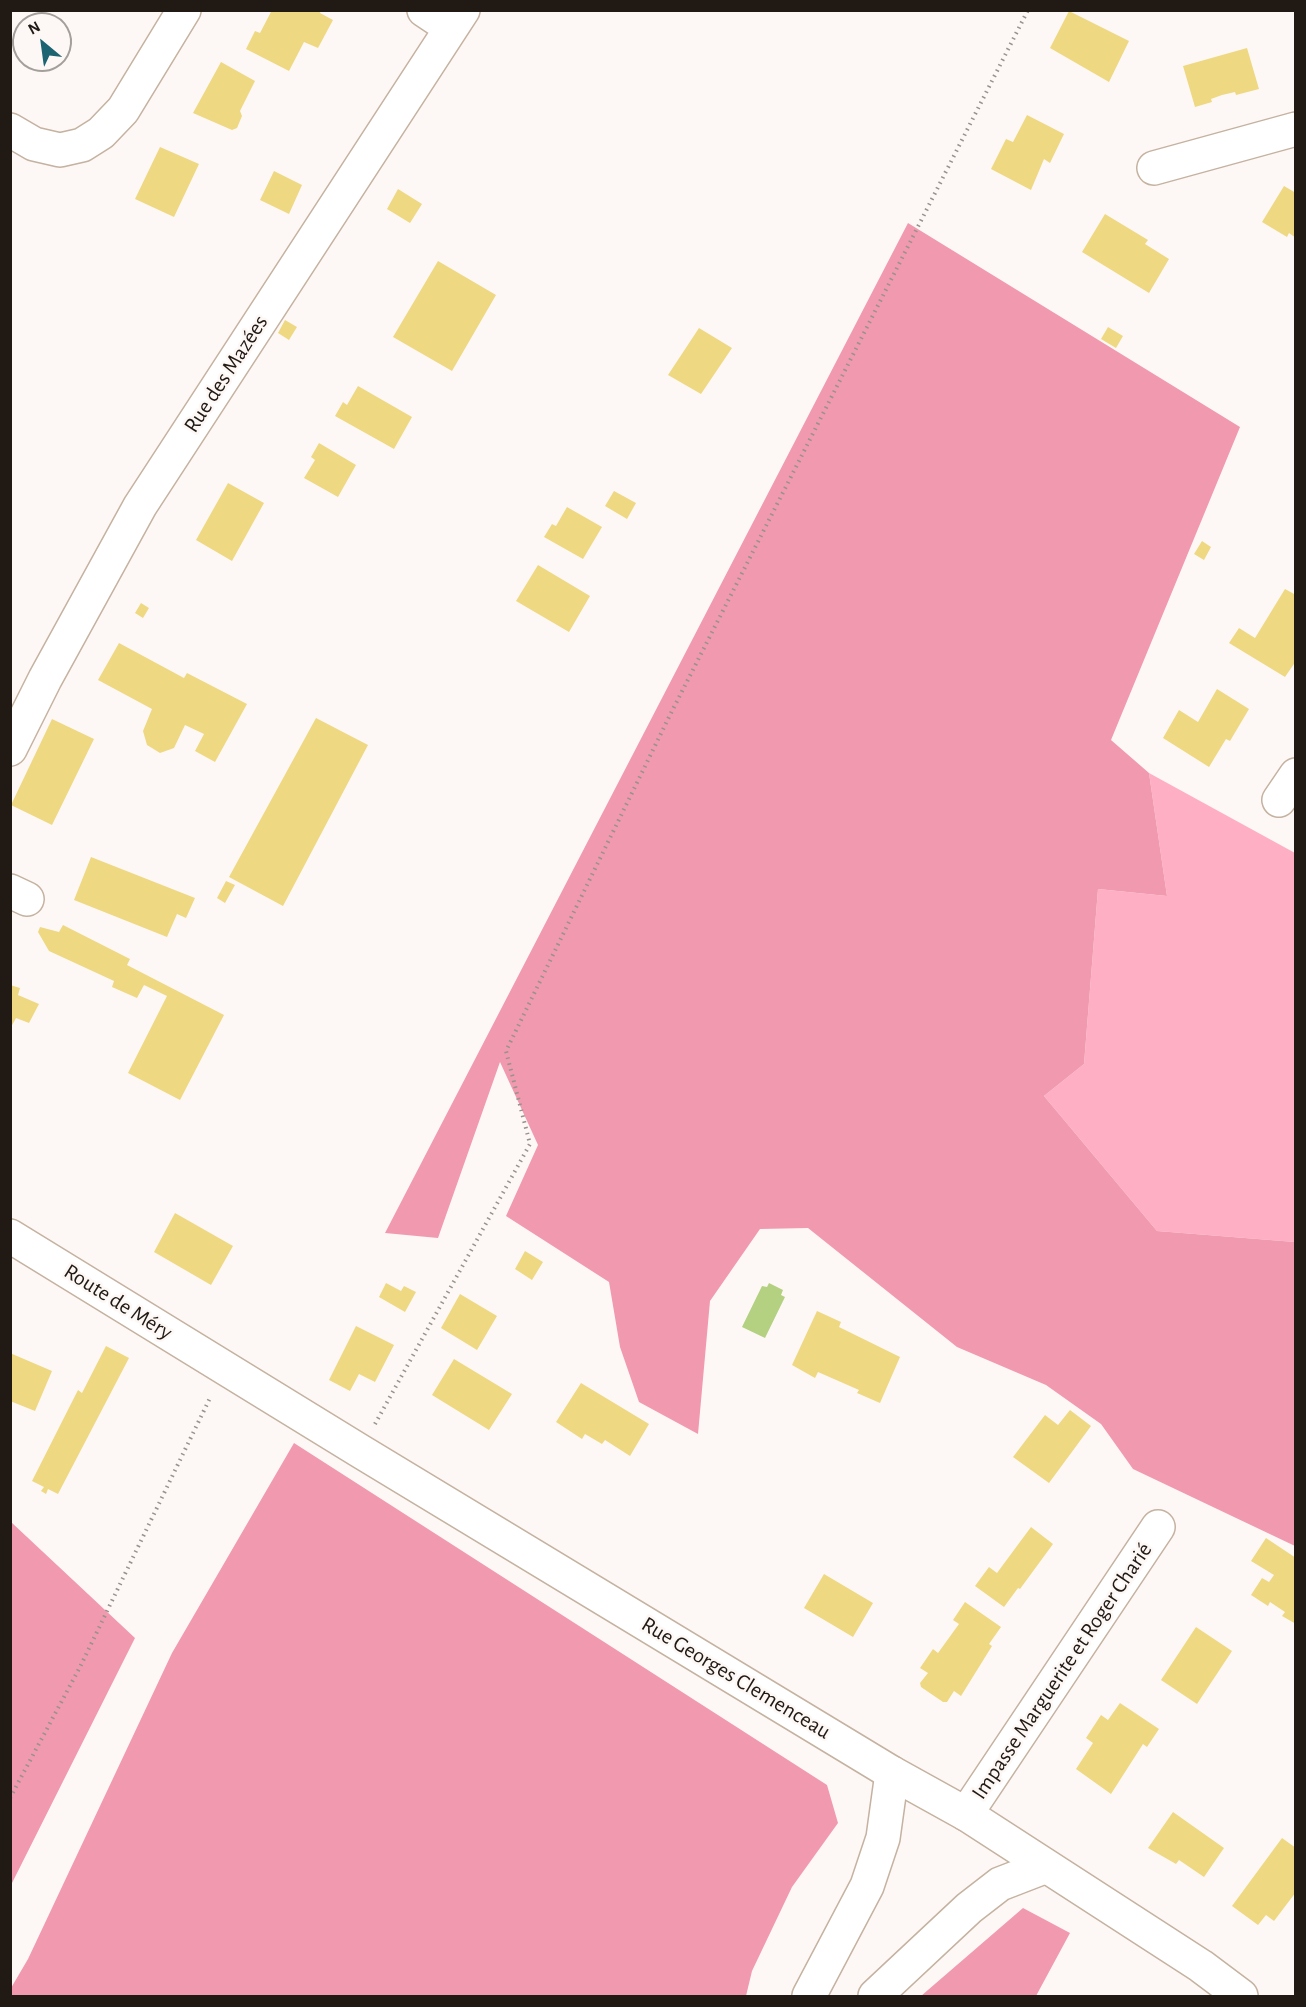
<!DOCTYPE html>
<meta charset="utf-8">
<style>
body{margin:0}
#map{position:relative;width:1306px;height:2007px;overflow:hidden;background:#fdf8f5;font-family:"Alegreya Sans",sans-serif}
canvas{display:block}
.frame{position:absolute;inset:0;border:12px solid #211913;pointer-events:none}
.north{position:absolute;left:12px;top:12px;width:60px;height:60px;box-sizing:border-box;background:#fdf8f5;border:2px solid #a59f9b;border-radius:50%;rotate:331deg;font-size:16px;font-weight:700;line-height:24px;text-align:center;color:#211913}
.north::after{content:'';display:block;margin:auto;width:21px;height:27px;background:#1d6473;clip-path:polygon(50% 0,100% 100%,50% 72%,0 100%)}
</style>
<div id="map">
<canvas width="1306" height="2007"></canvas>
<div class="frame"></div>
<div class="north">N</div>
</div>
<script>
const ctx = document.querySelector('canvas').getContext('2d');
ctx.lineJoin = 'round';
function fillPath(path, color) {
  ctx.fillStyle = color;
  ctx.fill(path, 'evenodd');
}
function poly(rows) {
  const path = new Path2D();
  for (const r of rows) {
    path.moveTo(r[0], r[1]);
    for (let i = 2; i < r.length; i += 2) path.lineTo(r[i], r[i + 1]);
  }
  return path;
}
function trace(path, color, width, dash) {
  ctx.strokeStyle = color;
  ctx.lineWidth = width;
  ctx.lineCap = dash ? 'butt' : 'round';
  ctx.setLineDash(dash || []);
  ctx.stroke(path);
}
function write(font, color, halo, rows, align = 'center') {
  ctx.font = font + ' "Alegreya Sans",sans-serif';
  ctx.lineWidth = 5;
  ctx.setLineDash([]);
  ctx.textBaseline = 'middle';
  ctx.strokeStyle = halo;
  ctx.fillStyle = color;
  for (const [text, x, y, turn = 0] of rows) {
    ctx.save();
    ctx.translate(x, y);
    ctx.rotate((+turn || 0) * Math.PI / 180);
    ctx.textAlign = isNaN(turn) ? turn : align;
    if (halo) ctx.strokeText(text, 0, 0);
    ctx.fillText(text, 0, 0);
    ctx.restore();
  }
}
fillPath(poly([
 [1149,773,1295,853,1295,1242,1157,1231,1044,1096,1084,1064,1098,889,1167,896]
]), '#ffafc3');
fillPath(poly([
 [908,223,1240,427,1111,740,1149,773,1167,896,1098,889,1084,1064,1044,1096,1157,1231,1295,1242,1295,1546,1133,1469,1101,1424,1046,1385,957,1347,808,1228,760,1229,710,1301,698,1434,639,1402,620,1347,609,1282,506,1216,538,1145,500,1062,438,1238,385,1233],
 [294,1443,827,1785,838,1823,792,1887,752,1971,746,1996,11,1996,11,1988,28,1959,172,1653],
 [11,1522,135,1638,11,1885],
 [1023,1908,1070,1933,1036,1996,921,1996]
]), '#f199af');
fillPath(poly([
 [769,1283,783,1290,781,1295,785,1297,765,1338,742,1327,762,1286,767,1287]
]), '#b4d081');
fillPath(poly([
 [272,10,321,10,320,13,333,20,318,48,304,42,289,71,246,49,255,31,260,33],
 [1069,11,1129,41,1109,82,1050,48],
 [1247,48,1259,89,1236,95,1235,92,1222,95,1211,99,1212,102,1195,107,1183,66],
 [221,62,255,81,240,111,242,116,237,128,232,130,193,113],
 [1027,115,1064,134,1050,163,1044,159,1031,190,991,169,1006,139,1013,142],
 [160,147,199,164,174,217,135,199],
 [274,171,302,185,289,214,260,200],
 [1284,186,1296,193,1296,238,1289,233,1287,237,1262,222],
 [398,189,422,204,410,223,387,209],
 [1105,214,1148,240,1145,244,1169,259,1149,293,1082,252],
 [438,261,496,295,452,371,393,337],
 [285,320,297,327,289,340,278,333],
 [1108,327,1123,336,1116,348,1101,339],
 [699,328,732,348,701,394,668,375],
 [358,386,412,417,394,449,335,416,343,402,347,405],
 [319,443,356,465,338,497,304,478,315,460,311,457],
 [228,483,264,503,232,561,196,540],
 [614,491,636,503,627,519,605,506],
 [567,507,602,527,583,559,544,537,552,524,556,526],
 [1202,541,1211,547,1204,560,1194,554],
 [538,565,590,596,569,632,516,601],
 [1285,589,1296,595,1296,661,1285,677,1229,643,1239,628,1255,638],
 [141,603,149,608,143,618,135,613],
 [119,643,184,678,187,673,247,704,215,762,195,751,204,734,185,725,174,748,160,753,147,745,143,731,152,709,98,680],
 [1217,689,1249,709,1230,741,1226,739,1209,767,1163,738,1179,710,1198,722],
 [316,718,368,745,283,906,229,877],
 [52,719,94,739,52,825,11,805],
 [91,857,195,898,186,918,177,914,167,937,74,900],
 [226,881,235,885,225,903,217,898],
 [63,925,130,959,127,965,224,1015,180,1100,128,1073,167,996,144,985,137,998,112,987,114,981,49,951,38,932,40,927,59,932],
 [10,985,20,988,18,995,39,1004,29,1023,16,1018,10,1029],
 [175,1213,233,1246,211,1285,154,1252],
 [525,1251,543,1262,532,1280,515,1269],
 [386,1283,401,1291,404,1286,416,1292,405,1312,379,1297],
 [460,1294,497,1316,477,1350,441,1328],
 [817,1311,841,1322,839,1327,900,1357,880,1403,857,1393,859,1390,818,1372,815,1378,792,1365],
 [356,1326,394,1345,375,1382,359,1374,350,1391,329,1380],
 [106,1346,129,1358,58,1494,48,1489,46,1494,41,1491,44,1487,32,1481,78,1390,82,1393],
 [10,1353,52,1371,35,1411,10,1401],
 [454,1359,512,1394,489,1430,432,1395],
 [581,1383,649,1424,630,1456,605,1440,602,1444,585,1434,582,1439,556,1422],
 [1070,1410,1091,1426,1049,1483,1013,1457,1045,1415,1058,1425],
 [1031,1527,1053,1544,1020,1589,1018,1588,1004,1607,975,1586,989,1567,997,1573],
 [1266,1538,1296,1558,1296,1624,1282,1616,1285,1612,1270,1602,1268,1606,1251,1595,1262,1578,1269,1582,1274,1575,1251,1561],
 [824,1574,873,1603,853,1637,804,1608],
 [965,1602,1001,1627,989,1644,992,1646,961,1696,954,1691,947,1702,943,1702,921,1687,920,1683,928,1673,920,1668,933,1649,938,1653,959,1624,953,1620],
 [1196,1627,1232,1651,1197,1704,1161,1680],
 [1120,1703,1159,1729,1147,1747,1143,1744,1111,1794,1076,1769,1093,1743,1086,1738,1101,1715,1108,1720],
 [1173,1812,1224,1848,1204,1877,1179,1860,1176,1864,1148,1848],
 [1282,1838,1296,1848,1296,1892,1274,1921,1266,1915,1258,1925,1232,1906]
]), '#efd882');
const minor = poly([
 [424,10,451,28],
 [10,130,34,144,60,150,82,145,101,133,123,110,184,10],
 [1154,168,1296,129],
 [10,749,45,679,140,506,463,10],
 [1279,800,1296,775],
 [10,891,27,899],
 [966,1814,1158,1527],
 [809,1996,867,1886,883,1838,892,1773],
 [875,1996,969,1908,1000,1884,1044,1867]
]);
const major = poly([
 [10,1236,360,1451,892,1773,966,1814,1201,1966,1241,1996]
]);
trace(minor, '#c5b2a0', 36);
trace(major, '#c5b2a0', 36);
trace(poly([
 [375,1424,530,1144,506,1051,671,713,1028,10],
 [10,1798,80,1667,210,1398]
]), '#98928d', 4, [1.5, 4.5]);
trace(minor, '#fff', 33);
trace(major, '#fff', 33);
write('22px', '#211913', '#fdf8f5', [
 ["Rue des Mazées",226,374,-57],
 ["Route de Méry",118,1302,32],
 ["Impasse Marguerite et Roger Charié",1062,1671,-56],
 ["Rue Georges Clemenceau",736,1678,31]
]);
</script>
